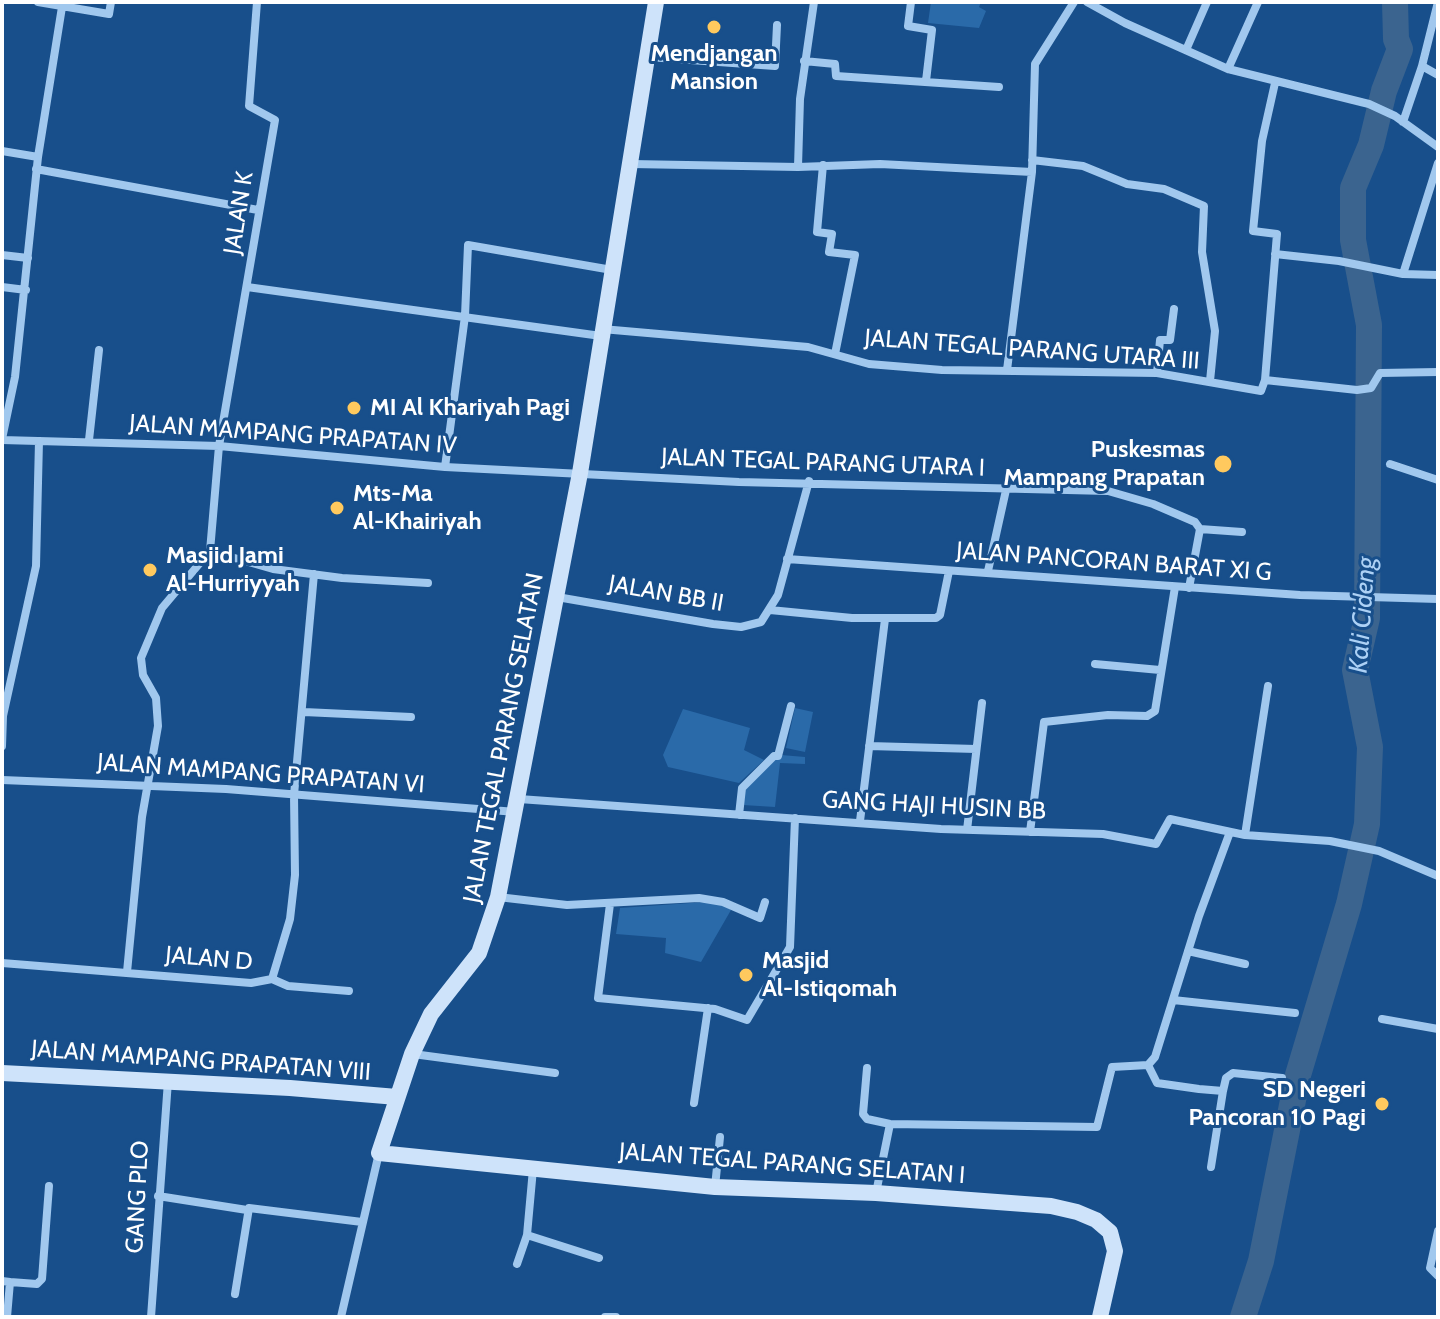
<!DOCTYPE html>
<style>
body{margin:0}
#map{position:relative;width:1440px;height:1319px;overflow:hidden;background:#184f8b;font-family:Cabin,sans-serif}
canvas{display:block}
.frame{position:absolute;inset:0;border:4px solid #fff;pointer-events:none}
</style>
<div id="map">
<canvas width="1440" height="1319"></canvas>
<div class="frame"></div>
</div>
<script>
const ctx = document.querySelector('canvas').getContext('2d');
ctx.lineJoin = 'round';
function fillPath(path, color) {
  ctx.fillStyle = color;
  ctx.fill(path, 'evenodd');
}
function poly(rows) {
  const path = new Path2D();
  for (const r of rows) {
    path.moveTo(r[0], r[1]);
    for (let i = 2; i < r.length; i += 2) path.lineTo(r[i], r[i + 1]);
  }
  return path;
}
function trace(path, color, width, dash) {
  ctx.strokeStyle = color;
  ctx.lineWidth = width;
  ctx.lineCap = dash ? 'butt' : 'round';
  ctx.setLineDash(dash || []);
  ctx.stroke(path);
}
function write(font, color, halo, rows, align = 'center') {
  ctx.font = font + ' Cabin,sans-serif';
  ctx.lineWidth = 6;
  ctx.setLineDash([]);
  ctx.textBaseline = 'middle';
  ctx.strokeStyle = halo;
  ctx.fillStyle = color;
  for (const [text, x, y, turn = 0] of rows) {
    ctx.save();
    ctx.translate(x, y);
    ctx.rotate((+turn || 0) * Math.PI / 180);
    ctx.textAlign = isNaN(turn) ? turn : align;
    if (halo) ctx.strokeText(text, 0, 0);
    ctx.fillText(text, 0, 0);
    ctx.restore();
  }
}
fillPath(poly([
 [931,2,981,2,979,7,986,11,979,28,928,23],
 [795,708,813,712,805,752,786,748],
 [683,709,750,728,744,750,764,760,739,783,668,767,663,755],
 [781,755,805,757,805,764,780,763,775,807,743,805,745,787],
 [719,901,731,910,701,962,665,953,666,938,616,934,620,908]
]), '#2a6aa9');
trace(poly([
 [1243,1317,1261,1261,1298,1075,1349,904,1367,824,1370,747,1355,670,1367,618,1369,325,1353,240,1353,188,1371,145,1384,91,1400,49,1396,39,1395,2]
]), '#3b648f', 26);
trace(poly([
 [38,2,109,14,111,2],
 [911,2,908,26,932,30,926,81],
 [1087,2,1125,23,1228,69,1369,104,1395,116,1438,147],
 [1186,50,1207,2],
 [648,57,775,66,777,25],
 [804,61,835,64,836,76,999,87],
 [1422,66,1438,75],
 [1228,69,1258,2],
 [1403,122,1422,66,1438,2],
 [2,151,38,157],
 [1032,160,1083,166,1127,184,1164,189,1204,206,1202,252,1215,331,1210,381],
 [631,164,798,167,880,164,1032,172],
 [823,165,817,232,832,234,829,252,855,255,835,354],
 [798,167,800,99,814,2],
 [36,169,258,210],
 [1275,254,1339,261,1403,274,1438,275],
 [2,255,28,258],
 [1403,274,1438,163],
 [2,287,26,290],
 [247,287,601,336],
 [602,329,808,347,869,364,942,370,1157,373,1261,391,1265,380,1357,390,1371,388,1380,373,1438,372],
 [1007,370,1032,172,1035,64,1074,2],
 [1157,373,1160,340,1170,340,1174,309],
 [1265,380,1277,234,1253,231,1262,141,1275,83],
 [2,439,15,377,38,157,62,7],
 [2,440,219,446,445,467,739,482,1108,491,1153,504,1195,522,1200,529],
 [89,440,99,350],
 [1390,464,1438,480],
 [445,467,465,316,468,245,612,270],
 [1200,529,1242,532],
 [210,551,273,569,342,578,428,583],
 [787,559,1300,595,1438,599],
 [988,571,1006,490],
 [1189,588,1200,529],
 [557,597,713,624,741,627,761,622,778,595,809,481],
 [770,610,852,618,936,618,940,615,949,571],
 [1095,664,1160,670],
 [304,712,411,717],
 [2,746,3,716,36,566,39,441],
 [869,746,976,749],
 [2,780,226,789,516,812],
 [519,799,941,829,1103,834,1156,844,1170,819,1245,835,1330,841,1379,851,1438,876],
 [739,815,742,788,774,756,778,756,791,706],
 [860,821,885,619],
 [967,830,982,703],
 [1030,832,1044,722,1108,715,1147,716,1155,711,1175,587],
 [1245,835,1268,686],
 [498,897,567,905,699,898,723,902,760,918,765,902],
 [610,904,598,998,715,1009,747,1020,790,947,795,818],
 [1188,951,1245,964],
 [2,963,251,983,272,979,290,919,295,875,294,795,314,574],
 [127,972,142,817,158,726,156,698,143,675,141,658,162,608,210,551,219,446,275,120,249,106,257,2],
 [272,979,288,986,349,991],
 [1173,1000,1295,1013],
 [1382,1019,1438,1029],
 [413,1054,555,1073],
 [1148,1065,1157,1083,1199,1089,1223,1091,1226,1078,1233,1073,1282,1078],
 [867,1068,863,1114,867,1119,890,1124,1097,1127,1112,1067,1148,1065,1155,1057,1199,916,1230,832],
 [694,1103,708,1008],
 [1211,1167,1223,1091],
 [715,1187,720,1137],
 [876,1193,890,1124],
 [158,1196,247,1210],
 [1438,1231,1430,1268,1438,1276],
 [527,1235,599,1258],
 [517,1264,527,1235,533,1169],
 [2,1281,10,1282,7,1317],
 [10,1282,37,1284,42,1279,49,1186],
 [235,1294,249,1208,362,1222],
 [151,1317,168,1081],
 [341,1317,379,1153],
 [605,1317,616,1317]
]), '#a1c8ee', 8);
trace(poly([
 [656,2,580,473,498,897,479,953,431,1014,412,1054,379,1153,715,1187,876,1193,1051,1206,1077,1212,1096,1220,1110,1232,1115,1251,1100,1317],
 [2,1073,290,1088,397,1097]
]), '#cee3fa', 16);
for (const [x, y, r, color] of [
 [714,27,8,"#ffc95e"],
 [354,408,8,"#ffc95e"],
 [1223,464,10,"#ffc95e"],
 [337,508,8,"#ffc95e"],
 [150,570,8,"#ffc95e"],
 [746,975,8,"#ffc95e"],
 [1382,1104,8,"#ffc95e"]
]) {
  const dot = new Path2D();
  dot.arc(x, y, r, 0, 2 * Math.PI);
  ctx.fillStyle = color;
  ctx.fill(dot);
  trace(dot, '#184f8b', 3);
}
write('bold 24px', '#fff', '#184f8b', [
 ["Mendjangan",714,54,"center"],
 ["Mansion",714,82,"center"],
 ["MI Al Khariyah Pagi",370,408],
 ["Puskesmas",1205,450,"right"],
 ["Mampang Prapatan",1205,478,"right"],
 ["Mts-Ma",353,494],
 ["Al-Khairiyah",353,522],
 ["Masjid Jami",166,556],
 ["Al-Hurriyyah",166,584],
 ["Masjid",762,961],
 ["Al-Istiqomah",762,989],
 ["SD Negeri",1366,1090,"right"],
 ["Pancoran 10 Pagi",1366,1118,"right"]
], 'left');
write('24px', '#fff', '#184f8b', [
 ["JALAN K",239,213,-81],
 ["JALAN TEGAL PARANG UTARA III",1032,350,4],
 ["JALAN MAMPANG PRAPATAN IV",293,435,4],
 ["JALAN TEGAL PARANG UTARA I",823,463,2],
 ["JALAN PANCORAN BARAT XI G",1114,562,4],
 ["JALAN BB II",666,594,10],
 ["JALAN TEGAL PARANG SELATAN",504,738,-79],
 ["JALAN MAMPANG PRAPATAN VI",261,774,4],
 ["GANG HAJI HUSIN BB",934,806,3],
 ["JALAN D",209,959,5],
 ["JALAN MAMPANG PRAPATAN VIII",201,1061,4],
 ["JALAN TEGAL PARANG SELATAN I",792,1164,4],
 ["GANG PLO",138,1197,-87]
]);
write('italic 26px', '#add1f5', '#184f8b', [
 ["Kali Cideng",1363,615,-86]
]);
</script>
